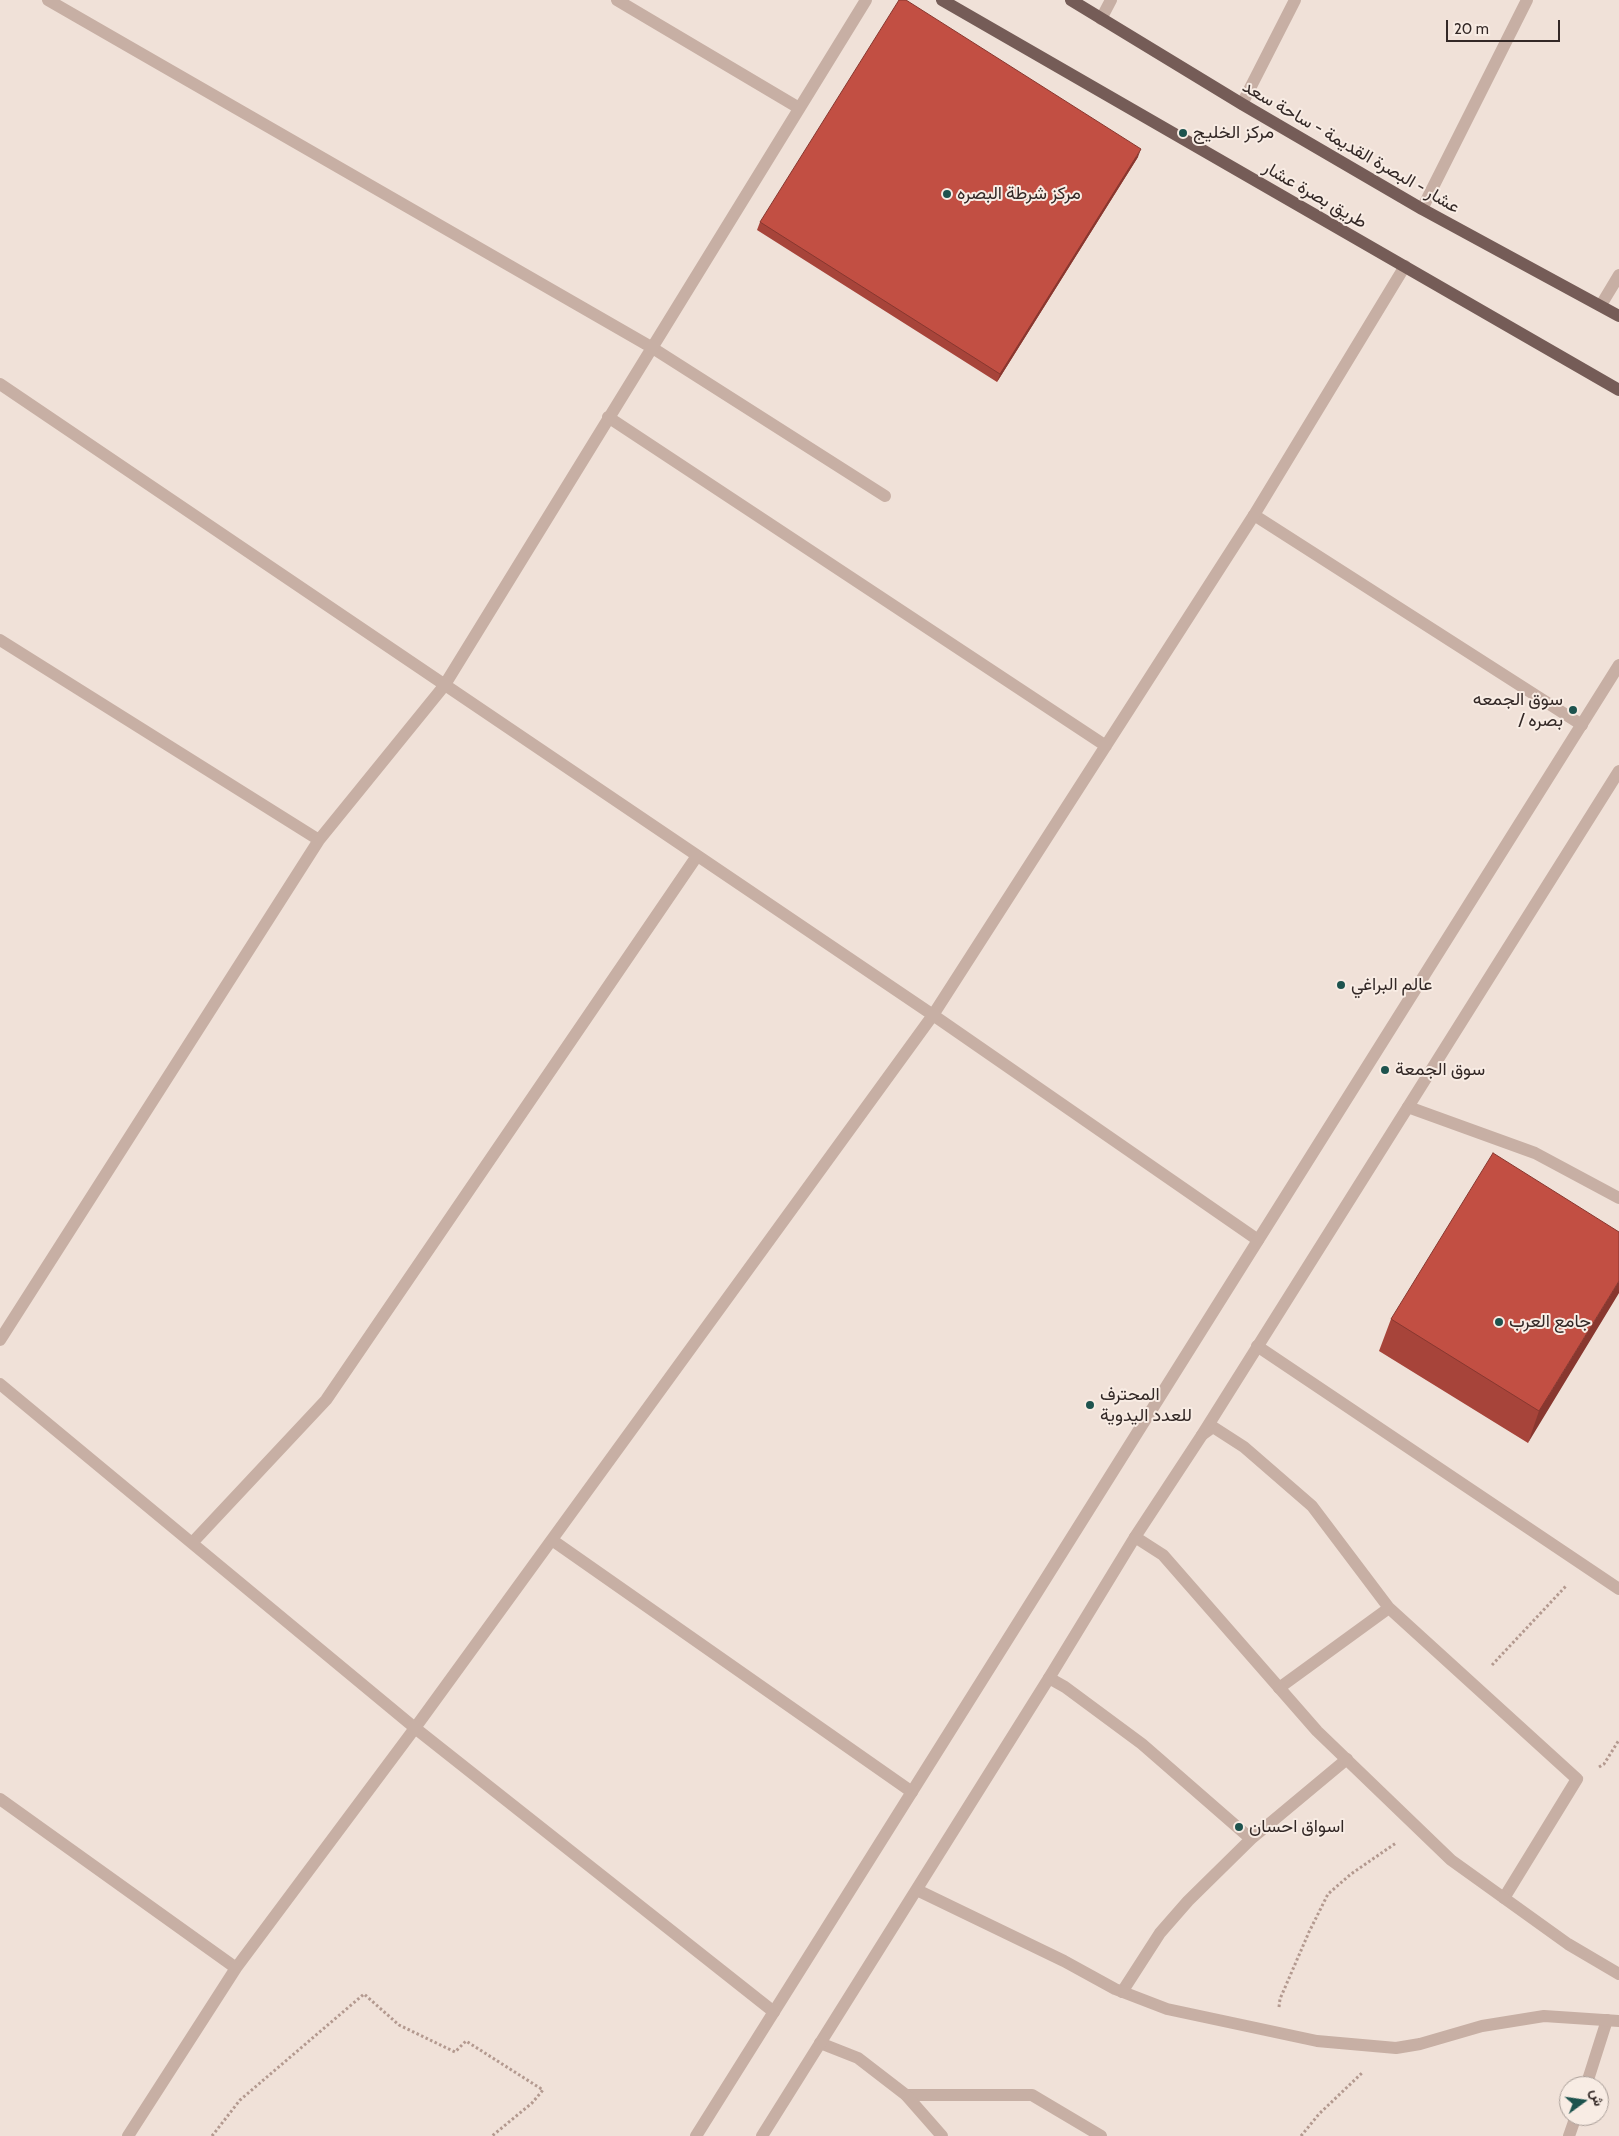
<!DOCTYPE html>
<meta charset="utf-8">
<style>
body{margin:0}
#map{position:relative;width:1619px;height:2136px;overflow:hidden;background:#f0e1d8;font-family:Cabin,Vazirmatn,sans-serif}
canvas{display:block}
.north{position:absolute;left:1559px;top:2076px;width:50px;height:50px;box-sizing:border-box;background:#f8ece4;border:1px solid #a99e98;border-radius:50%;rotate:76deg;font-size:14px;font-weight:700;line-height:20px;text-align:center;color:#332826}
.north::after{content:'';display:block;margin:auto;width:18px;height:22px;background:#1d534e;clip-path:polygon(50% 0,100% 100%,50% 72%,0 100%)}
.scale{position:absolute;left:1446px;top:20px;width:114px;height:22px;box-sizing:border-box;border:2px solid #332826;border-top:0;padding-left:6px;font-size:15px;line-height:18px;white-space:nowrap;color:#332826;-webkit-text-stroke:4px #f8ece4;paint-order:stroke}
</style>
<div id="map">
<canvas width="1619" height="2136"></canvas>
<div class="north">ش</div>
<div class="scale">20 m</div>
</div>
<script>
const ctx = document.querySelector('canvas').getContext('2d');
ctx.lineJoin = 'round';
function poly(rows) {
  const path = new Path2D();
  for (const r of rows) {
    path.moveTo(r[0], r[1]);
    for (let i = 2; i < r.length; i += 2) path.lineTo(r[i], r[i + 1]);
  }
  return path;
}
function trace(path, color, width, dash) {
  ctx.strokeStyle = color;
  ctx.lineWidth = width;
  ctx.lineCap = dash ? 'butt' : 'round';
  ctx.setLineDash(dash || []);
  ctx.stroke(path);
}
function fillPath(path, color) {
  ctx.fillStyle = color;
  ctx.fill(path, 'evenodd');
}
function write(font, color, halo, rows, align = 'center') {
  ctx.font = font + ' Cabin,Vazirmatn,sans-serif';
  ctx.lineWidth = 4;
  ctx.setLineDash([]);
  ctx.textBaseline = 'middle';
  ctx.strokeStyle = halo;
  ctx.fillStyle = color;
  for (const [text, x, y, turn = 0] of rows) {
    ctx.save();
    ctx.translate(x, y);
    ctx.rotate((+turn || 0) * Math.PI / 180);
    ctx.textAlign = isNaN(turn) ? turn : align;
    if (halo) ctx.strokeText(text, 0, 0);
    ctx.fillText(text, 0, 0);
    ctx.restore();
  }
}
trace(poly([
 [1492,1665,1566,1586],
 [1599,1767,1604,1764,1619,1740],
 [1279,2007,1280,1999,1309,1932,1328,1894,1351,1874,1396,1843],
 [212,2136,240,2100,364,1994,399,2025,455,2052,466,2041,543,2090,532,2103,492,2136],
 [1301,2136,1319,2114,1363,2072]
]), '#b3998f', 3, [2.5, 2.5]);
trace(poly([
 [651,347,885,496],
 [1254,515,1582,725]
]), '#c7afa4', 12);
trace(poly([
 [1202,1435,1213,1427,1244,1447,1312,1506,1389,1608],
 [1049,1678,1065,1687,1142,1744,1251,1839,1347,1759],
 [1279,1688,1389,1608,1577,1779,1504,1898],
 [1122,1992,1160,1933,1188,1901,1251,1839],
 [1586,2086,1607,2020],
 [906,2095,1032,2095,1101,2136],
 [1569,2136,1576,2116]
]), '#c7afa4', 12);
trace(poly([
 [48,0,651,347],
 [617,0,799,108],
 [1101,19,1111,0],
 [1242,104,1295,0],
 [1422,209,1527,0],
 [1601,305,1619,275],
 [0,384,933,1015,1258,1240],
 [608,417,1106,746],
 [0,640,319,840],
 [1408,1107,1535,1153,1619,1198],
 [0,1340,319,840,444,686,866,0],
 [1257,1346,1619,1589],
 [0,1384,415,1728,774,2012],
 [1135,1537,1163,1555,1317,1731,1451,1860,1568,1944,1619,1974],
 [552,1540,912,1792],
 [192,1543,326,1400,697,856],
 [0,1799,236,1968],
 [917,1890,1064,1961,1115,1989,1167,2009,1317,2041,1396,2048,1420,2044,1482,2026,1544,2016,1619,2021],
 [820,2043,858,2058,906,2095,942,2136],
 [128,2136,236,1968,415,1728,933,1015,1254,515,1405,266]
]), '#c7afa4', 12);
trace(poly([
 [696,2136,1619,665],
 [762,2136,1049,1678,1135,1537,1202,1435,1619,771]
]), '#c7afa4', 12);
trace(poly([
 [942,0,1619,390],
 [1071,0,1242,104,1422,209,1619,316]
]), '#755c57', 12);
fillPath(poly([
 [1138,157,997,382,757,230,760,222],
 [1619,1232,1528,1443,1379,1351,1391,1319]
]), '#a7443a');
fillPath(poly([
 [1141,149,1138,157,997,382,1000,374],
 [1619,1281,1619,1293,1528,1443,1539,1411]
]), '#88372f');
const building = poly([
 [899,0,906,0,1141,149,1000,374,760,222,899,0],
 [1493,1153,1619,1232,1619,1281,1539,1411,1391,1319,1493,1153]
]);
fillPath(building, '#c24f43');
trace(building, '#88372f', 1);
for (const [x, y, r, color] of [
 [1183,133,5,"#1d534e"],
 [947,194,5,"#1d534e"],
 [1573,710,5,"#1d534e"],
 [1341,985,5,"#1d534e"],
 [1385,1070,5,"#1d534e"],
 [1499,1322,5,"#1d534e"],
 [1090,1405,5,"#1d534e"],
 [1239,1827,5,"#1d534e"]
]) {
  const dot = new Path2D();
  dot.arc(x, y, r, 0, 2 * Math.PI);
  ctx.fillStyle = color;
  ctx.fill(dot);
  trace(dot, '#f8ece4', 2);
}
write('18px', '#332826', '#f8ece4', [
 ["مركز الخليج",1193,133],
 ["مركز شرطة البصره",957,194],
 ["سوق الجمعه",1563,700,"right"],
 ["/ بصره",1563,721,"right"],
 ["عالم البراغي",1351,985],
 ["سوق الجمعة",1395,1070],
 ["جامع العرب",1509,1322],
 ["المحترف",1100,1395],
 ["للعدد اليدوية",1100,1416],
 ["اسواق احسان",1249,1827]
], 'left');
write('18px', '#332826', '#f8ece4', [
 ["عشار - البصرة القديمة - ساحة سعد",1351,147,30],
 ["طريق بصرة عشار",1315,195,30]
]);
</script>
